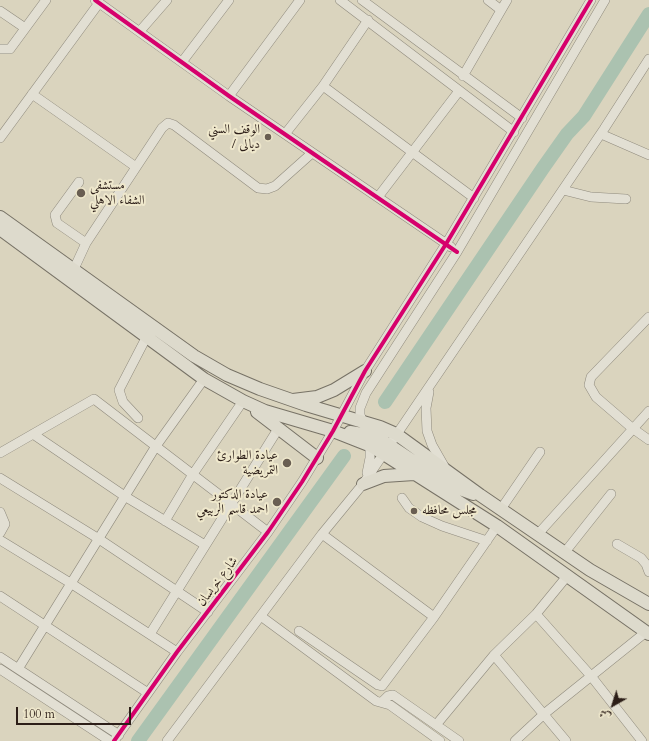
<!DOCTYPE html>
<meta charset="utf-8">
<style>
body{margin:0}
#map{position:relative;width:649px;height:741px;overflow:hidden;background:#dad4be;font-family:Cardo,Amiri,serif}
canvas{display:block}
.north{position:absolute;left:593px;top:685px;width:40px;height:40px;-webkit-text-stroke:3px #efe8cc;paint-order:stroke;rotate:219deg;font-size:11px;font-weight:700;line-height:16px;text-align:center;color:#2c1e18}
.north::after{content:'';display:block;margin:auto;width:14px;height:18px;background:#2c1e18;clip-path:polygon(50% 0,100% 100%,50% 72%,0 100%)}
.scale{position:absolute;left:16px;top:707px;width:115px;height:18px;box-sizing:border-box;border:2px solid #2c1e18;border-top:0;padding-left:5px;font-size:12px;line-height:14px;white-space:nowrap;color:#2c1e18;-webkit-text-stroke:3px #efe8cc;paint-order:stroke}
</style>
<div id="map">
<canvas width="649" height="741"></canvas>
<div class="north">ش</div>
<div class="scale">100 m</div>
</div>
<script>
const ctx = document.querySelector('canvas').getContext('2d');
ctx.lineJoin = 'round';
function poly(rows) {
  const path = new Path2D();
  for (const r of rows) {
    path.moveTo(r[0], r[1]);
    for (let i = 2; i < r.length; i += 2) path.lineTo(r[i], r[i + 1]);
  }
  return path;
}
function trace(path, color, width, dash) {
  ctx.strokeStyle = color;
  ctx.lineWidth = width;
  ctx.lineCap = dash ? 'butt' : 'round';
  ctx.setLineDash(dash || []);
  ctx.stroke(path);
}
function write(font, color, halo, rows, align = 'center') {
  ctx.font = font + ' Cardo,Amiri,serif';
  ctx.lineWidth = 4;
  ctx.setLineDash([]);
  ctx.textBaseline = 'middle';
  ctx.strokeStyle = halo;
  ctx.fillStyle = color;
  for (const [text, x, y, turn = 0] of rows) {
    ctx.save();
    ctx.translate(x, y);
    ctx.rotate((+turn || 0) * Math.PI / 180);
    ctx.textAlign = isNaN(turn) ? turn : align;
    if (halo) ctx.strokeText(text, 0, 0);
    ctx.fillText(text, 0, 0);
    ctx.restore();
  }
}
trace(poly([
 [385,402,543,168,567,134,584,116,649,14],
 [138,741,344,456]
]), '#abc2b0', 14);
const minor = poly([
 [95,0,229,96,451,247],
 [340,0,514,132],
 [362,0,522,118],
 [488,0,501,10],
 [0,11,25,28],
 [140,31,167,0],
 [0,49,10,49,46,0],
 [182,62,229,0],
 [463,76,507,0],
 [323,86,474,198],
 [32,94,136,167],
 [229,96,300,0],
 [285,134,323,86,368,20],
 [601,134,649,155],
 [0,138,99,3],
 [79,182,55,215,57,223,86,243],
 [563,190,591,197,626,199],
 [378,197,459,91],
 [74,269,86,243,162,128,168,123,174,125,258,188,267,189,275,186,312,153],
 [649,317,591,377,589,385,596,397,632,428,649,440],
 [429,392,426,408,427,431,432,445,444,466],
 [138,418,123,402,119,390,147,336],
 [364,425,360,415,360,408,366,393,457,252,605,0],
 [33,434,126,497,205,545],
 [0,453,94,399,268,532],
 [367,473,370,458,370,441],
 [0,478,99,539,208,612],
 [402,498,409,508,422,517,442,526,487,541],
 [501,509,540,452],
 [0,512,5,524,0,533],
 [165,521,193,474,243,401],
 [322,534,434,617],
 [538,534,649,411],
 [0,540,72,584,177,652],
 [617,544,641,558,646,564,649,572],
 [565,552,611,494],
 [0,596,148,693],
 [536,614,591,676,642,741],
 [262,617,376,701,390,705,440,741],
 [299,631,378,685,382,686,434,617,497,526],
 [150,634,278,429],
 [494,655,566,741],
 [0,657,119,735],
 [0,669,110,741],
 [18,669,156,446,204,379],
 [382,702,388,696,393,695,459,741],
 [436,725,494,655,536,614,568,575],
 [114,741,177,652,268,532,302,482,333,431,365,371,446,244,591,0],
 [167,741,322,534,363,484,604,129,649,59],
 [515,741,544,714,646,632]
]);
const major = poly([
 [0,217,194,356,227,375,260,389,306,405,380,427,396,434,480,495,590,570,649,604],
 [0,229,204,379,243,401,265,411,333,431,371,446,497,526,649,634],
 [293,400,317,397,334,390,365,371],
 [257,412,317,458],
 [350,432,369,435,383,441,449,485,473,494],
 [363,484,384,476,414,474]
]);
trace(minor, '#8f8a7d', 10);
trace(major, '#777266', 14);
trace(minor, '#e2dfd3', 9);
trace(major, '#dddacc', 12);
trace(poly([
 [95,0,229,96,457,252],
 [114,741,177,652,268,532,302,482,333,431,365,371,446,244,591,0]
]), '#d6006c', 4);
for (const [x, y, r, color] of [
 [268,137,4,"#695e52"],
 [81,193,5,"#695e52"],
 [287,463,5,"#695e52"],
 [277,502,5,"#695e52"],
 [414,511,4,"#695e52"]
]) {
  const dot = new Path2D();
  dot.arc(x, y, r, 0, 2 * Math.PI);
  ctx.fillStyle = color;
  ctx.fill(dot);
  trace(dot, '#efe8cc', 1.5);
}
write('13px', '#2c1e18', '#efe8cc', [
 ["الوقف السني",260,130],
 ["/ ديالى",260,145],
 ["مستشفى",90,186,"left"],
 ["الشفاء الاهلي",90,201,"left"],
 ["عيادة الطوارئ",278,456],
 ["التمريضية",278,471],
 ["عيادة الدكتور",268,495],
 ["احمد قاسم الربيعي",268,510],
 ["مجلس محافظه",422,511,"left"]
], 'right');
write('13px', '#2c1e18', '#efe8cc', [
 ["شارع خريسان",218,582,-53]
]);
</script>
